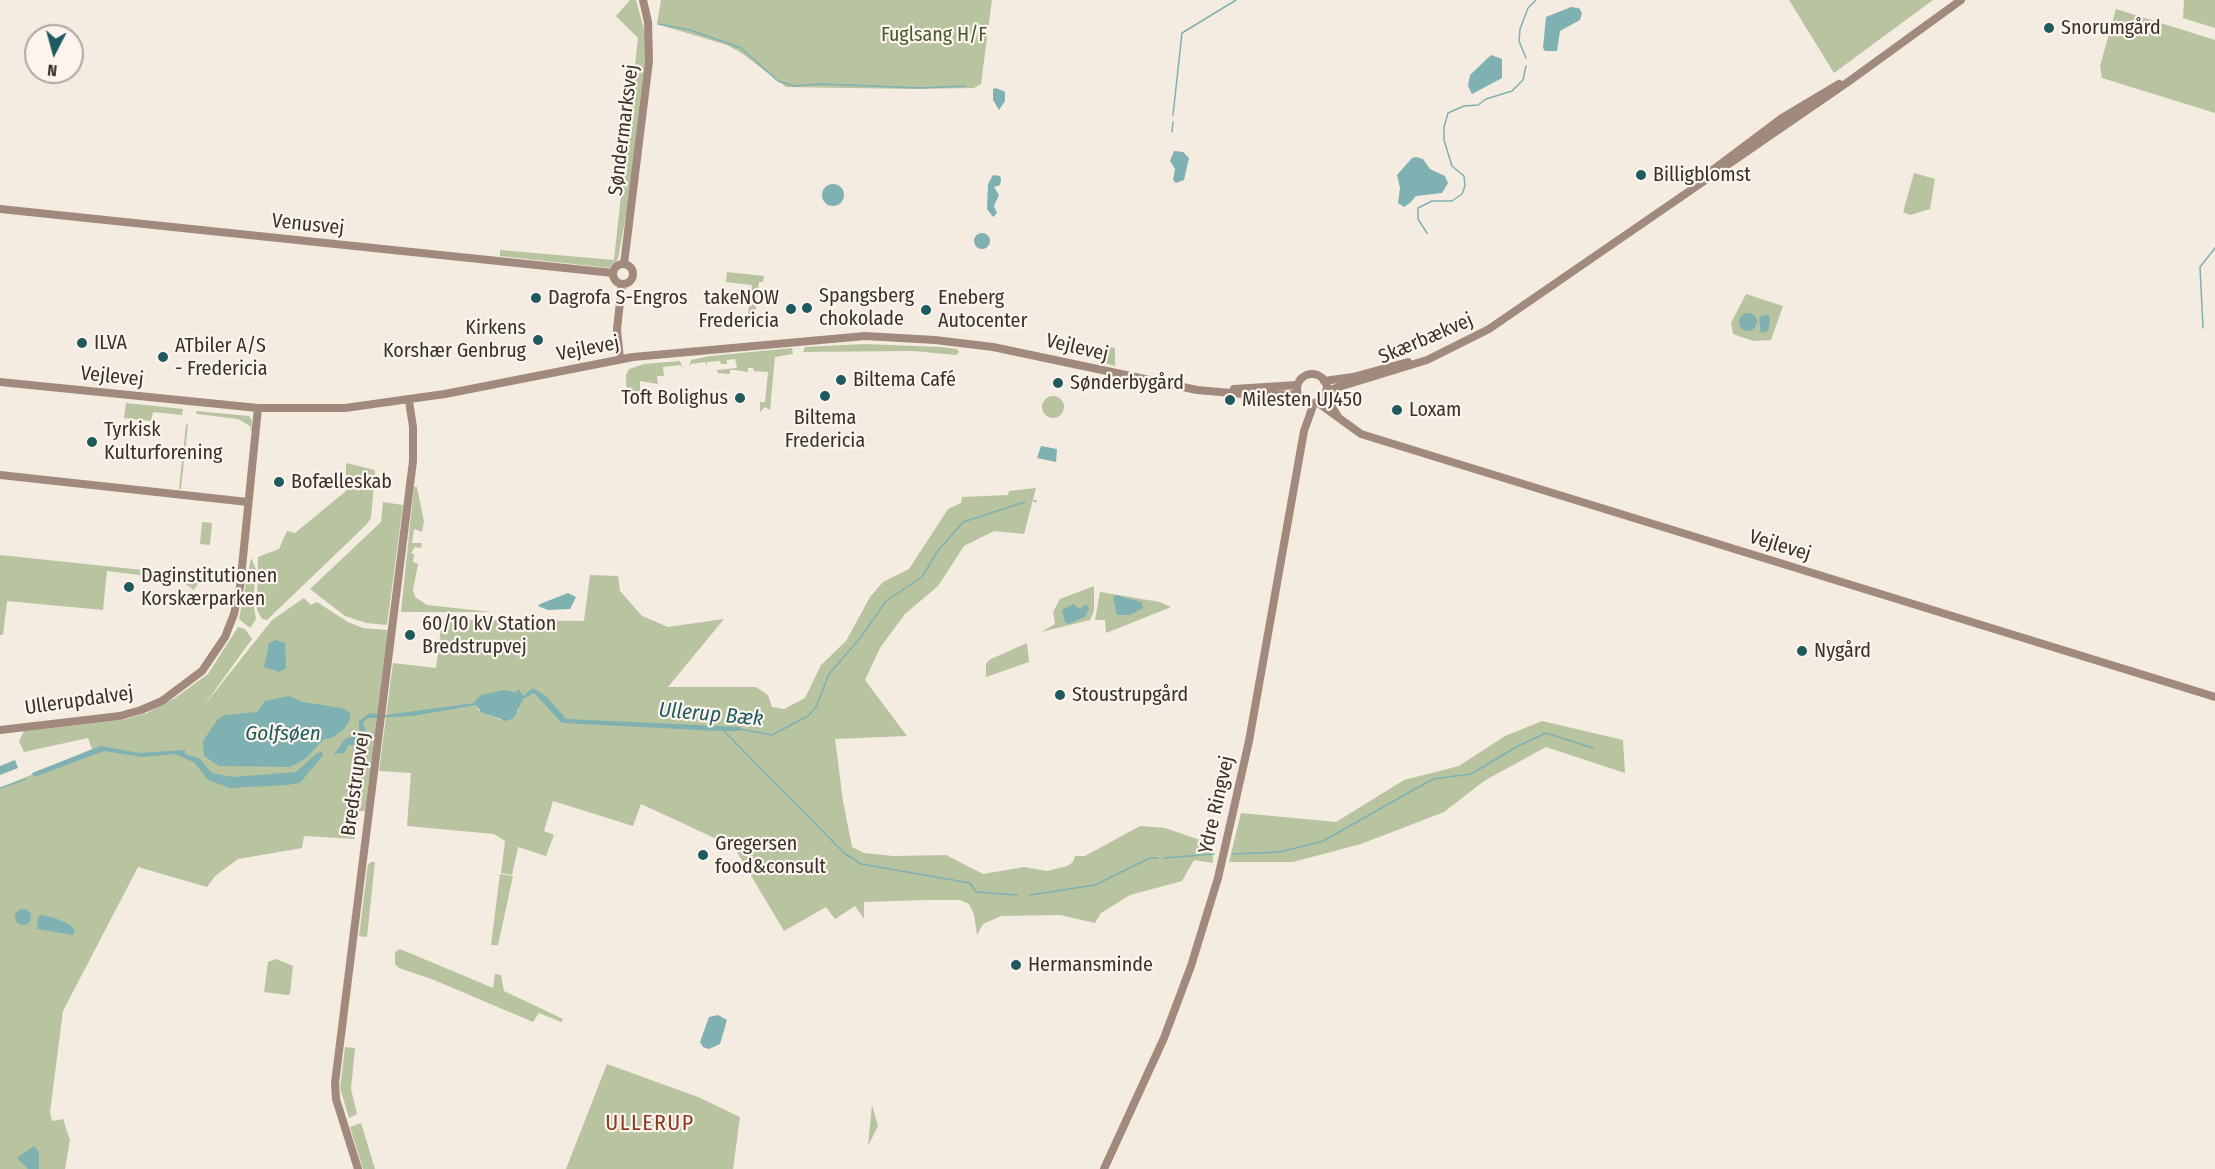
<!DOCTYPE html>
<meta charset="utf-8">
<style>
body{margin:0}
#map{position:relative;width:2215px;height:1169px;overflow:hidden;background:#f4ebe1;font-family:"Fira Sans Condensed",sans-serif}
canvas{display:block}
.north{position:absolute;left:24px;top:24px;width:60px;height:60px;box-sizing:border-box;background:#fbf5ee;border:2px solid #aea6a0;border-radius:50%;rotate:186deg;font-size:16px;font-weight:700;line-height:24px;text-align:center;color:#3b302b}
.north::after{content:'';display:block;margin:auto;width:21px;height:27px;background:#1f5a5e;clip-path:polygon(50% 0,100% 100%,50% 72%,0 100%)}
</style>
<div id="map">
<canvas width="2215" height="1169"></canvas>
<div class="north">N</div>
</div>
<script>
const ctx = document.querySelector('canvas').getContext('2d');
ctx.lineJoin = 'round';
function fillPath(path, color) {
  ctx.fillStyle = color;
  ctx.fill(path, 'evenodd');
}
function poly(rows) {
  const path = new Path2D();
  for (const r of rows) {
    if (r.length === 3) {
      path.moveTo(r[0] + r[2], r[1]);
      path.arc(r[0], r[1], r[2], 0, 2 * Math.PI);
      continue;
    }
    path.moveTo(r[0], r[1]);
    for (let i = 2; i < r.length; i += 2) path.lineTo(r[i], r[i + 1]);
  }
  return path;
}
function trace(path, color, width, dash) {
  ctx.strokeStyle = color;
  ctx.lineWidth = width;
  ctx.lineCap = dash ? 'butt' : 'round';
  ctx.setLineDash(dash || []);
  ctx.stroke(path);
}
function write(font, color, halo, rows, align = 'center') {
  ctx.font = font + ' "Fira Sans Condensed",sans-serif';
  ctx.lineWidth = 4.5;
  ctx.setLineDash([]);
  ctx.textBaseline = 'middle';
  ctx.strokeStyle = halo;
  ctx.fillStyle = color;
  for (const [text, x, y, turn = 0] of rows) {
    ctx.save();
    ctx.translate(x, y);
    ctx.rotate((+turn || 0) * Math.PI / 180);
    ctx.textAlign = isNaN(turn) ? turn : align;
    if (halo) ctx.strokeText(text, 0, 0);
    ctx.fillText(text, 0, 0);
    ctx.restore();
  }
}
fillPath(poly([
 [630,0,636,0,645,33,646,51,627,210,618,259,609,268,500,256,500,250,614,260,638,38,616,16],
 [661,0,992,0,981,84,974,88,912,89,786,87,743,54,727,45,657,24],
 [1789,0,1933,0,1834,73],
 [2184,0,2215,0,2215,28,2183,18],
 [2116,9,2215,40,2215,113,2102,78,2100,66],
 [1914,173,1935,179,1930,209,1910,215,1903,212],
 [727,272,764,276,763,282,759,282,755,314,748,314,752,285,726,282],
 [1746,294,1783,306,1771,340,1753,341,1733,334,1731,323],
 [864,344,941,347,957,349,959,352,956,355,913,351,803,352,805,347],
 [1111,347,1115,348,1115,366,1101,362],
 [792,348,793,354,775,357,770,410,765,407,760,412,760,402,765,402,768,372,754,371,753,368,748,368,748,372,735,370,730,370,730,374,718,373,717,370,737,368,735,359,727,360,727,364,721,364,720,361,707,362,707,366,705,362,691,364,689,368,691,360,710,356],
 [680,361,683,368,680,365,663,367,664,376,657,376,658,384,640,381,640,396,644,397,644,401,627,400,626,375,629,369,644,364],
 [1053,407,11],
 [126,403,183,409,182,415,153,412,151,421,124,418],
 [196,411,249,416,252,420,251,432,250,426,238,419,197,414],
 [186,424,188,425,181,489,179,489],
 [346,463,375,470,371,518,367,524,267,620,262,619,257,610,258,557,279,549,287,531,295,533,346,491],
 [414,487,417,487,424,522,422,532,414,529,412,543,422,543,421,548,415,547,411,553,414,554,413,562,418,564,413,590,415,597,427,605,491,612,401,612],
 [1036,488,1024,534,994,531,964,546,938,586,905,614,880,648,865,680,907,736,835,739,843,801,852,847,864,853,893,856,946,855,983,874,1024,867,1047,871,1067,866,1073,862,1075,856,1085,856,1140,826,1165,828,1212,844,1213,863,1194,860,1182,881,1130,895,1101,913,1095,923,1060,915,1001,916,983,924,977,935,974,914,969,904,960,900,927,900,864,902,864,919,855,906,835,919,826,907,784,931,734,847,641,804,633,826,553,801,544,831,554,835,546,856,518,847,512,875,501,873,505,841,494,834,407,826,411,773,379,771,393,663,436,668,442,620,584,621,590,575,618,576,620,591,642,616,668,627,724,619,668,687,756,687,768,695,772,707,784,709,805,698,821,665,846,641,870,597,883,582,909,569,948,509,961,503,962,497,1008,495,1009,491],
 [521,701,518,711,501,720,478,710,477,706],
 [383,502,403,505,387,625,366,623,345,616,310,589,381,522],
 [202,522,212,523,210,545,200,544],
 [0,555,200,576,199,582,194,590,180,580,107,571,103,610,7,601,3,635,0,635],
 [251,558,256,569,253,602,256,619,250,628,239,619],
 [1094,586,1094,611,1090,620,1041,632,1055,624,1053,612,1060,599],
 [1100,592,1160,602,1171,607,1106,633,1105,620,1095,620],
 [304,598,311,605,317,602,348,622,363,628,388,630,365,811,358,811,355,839,304,836,302,848,238,859,215,876,207,887,138,867,63,1011,50,1112,52,1121,63,1119,70,1140,65,1169,0,1169,0,788,92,749,88,738,24,752,19,741,24,731,122,720,147,713,175,698,208,674,238,627,245,629,252,639,202,708,272,620],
 [1027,643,1029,662,986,677,986,664,989,660],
 [1542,721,1623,740,1625,773,1546,747,1484,781,1444,812,1361,844,1293,862,1229,862,1241,813,1336,822,1404,780,1459,766,1505,736],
 [372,862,375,862,367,937,359,936,368,864],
 [500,874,513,876,498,945,491,945],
 [400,949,493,988,495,974,501,975,504,991,563,1019,561,1022,539,1013,533,1022,434,980,399,968,395,964,395,952],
 [276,959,293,966,290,994,287,995,264,992,268,962],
 [345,1047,355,1048,351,1089,357,1114,349,1118,340,1088],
 [607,1064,698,1097,740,1117,733,1169,566,1169],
 [872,1105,878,1126,868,1146],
 [361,1123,375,1169,363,1169,350,1127]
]), '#b8c4a0');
fillPath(poly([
 [1571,7,1579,8,1582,13,1580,20,1560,31,1557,51,1545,51,1543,48,1546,17],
 [1491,55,1502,59,1502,78,1472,94,1468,86,1470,75],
 [996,88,1005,92,1005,101,999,110,993,100,993,89],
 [1174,151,1183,152,1189,158,1184,180,1176,183,1173,180,1175,169,1170,161],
 [1416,157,1423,159,1430,169,1445,176,1448,183,1442,193,1416,196,1410,203,1404,207,1398,203,1400,188,1397,175,1412,158],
 [993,175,1000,176,1001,180,1000,185,994,187,999,195,994,206,997,213,993,217,987,209,988,184],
 [833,195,11],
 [982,241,8],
 [1748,322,9],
 [1768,315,1770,320,1768,331,1761,333,1759,319,1761,316],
 [1041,446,1057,449,1056,462,1037,458],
 [568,593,576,597,570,609,548,610,538,606,540,604],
 [1116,595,1138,601,1142,603,1143,608,1130,615,1117,615,1113,598],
 [1073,604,1080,609,1086,604,1089,609,1085,617,1068,624,1065,622,1062,610],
 [276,640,285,643,286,668,279,672,264,667,269,643],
 [533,688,547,697,566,719,741,727,739,731,720,731,562,723,534,693,523,699,514,718,506,721,481,712,476,705,413,716,368,718,363,722,366,733,364,738,356,745,349,745,344,753,334,754,346,738,359,736,359,721,370,713,386,715,474,703,481,695,504,690,516,692,519,689,523,696],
 [288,696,303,702,342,708,350,713,350,719,345,728,332,738,324,739,305,759,290,767,219,766,204,756,203,741,218,719,225,715,257,712,265,701],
 [101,746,139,753,185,750,185,754,199,758,212,773,233,777,296,772,317,753,322,752,323,755,300,783,287,785,230,788,208,780,195,763,175,754,142,757,104,751,34,777,32,773],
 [15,760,18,768,0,775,0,766],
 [23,917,8],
 [41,915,55,918,70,925,75,930,73,935,37,929,38,917],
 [718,1015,727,1020,720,1044,709,1049,703,1047,700,1042,709,1017],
 [34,1146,39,1152,39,1169,28,1169,17,1158]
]), '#7fb0b2');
trace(poly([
 [658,24,690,30,741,48,778,81,794,86,821,84,921,88,965,86],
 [1526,58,1519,41,1520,29,1528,8,1536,0],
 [1173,115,1182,33,1236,0],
 [1172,132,1173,122],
 [1427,233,1418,219,1418,208,1432,201,1452,201,1462,194,1465,186,1464,176,1452,166,1444,140,1444,127,1448,113,1464,106,1478,105,1486,99,1512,91,1523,80,1526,66],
 [2203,328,2200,267,2215,248],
 [1034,501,1036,501],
 [739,729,772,735,808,716,816,707,829,674,861,637,886,601,922,577,937,552,963,522,1025,502],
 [724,731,844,853,861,864,970,883,976,892,1017,895],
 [0,788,26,779],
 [1233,854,1280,852,1323,841,1433,779,1471,774,1518,746,1546,733,1593,748],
 [1164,858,1214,854],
 [1030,895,1095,885,1150,858,1158,858]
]), '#7fb0b2', 1.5);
trace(poly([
 [1710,172,1782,118,1839,84],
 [0,209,613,273],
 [624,264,649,61,648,22,643,0],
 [623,274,10],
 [620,359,617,329,622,284],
 [1312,389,15],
 [1324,381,1353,377,1408,362],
 [0,382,258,408,345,408,445,394,633,357,865,336,935,340,993,347,1197,390,1254,395,1297,394],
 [1234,389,1297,385],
 [1326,391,1427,360,1489,329,1848,82,1961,0],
 [1325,396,1337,415],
 [1317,402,1361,434,2215,697],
 [0,475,248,502],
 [0,730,120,716,141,710,162,701,202,671,225,637,234,614,240,587,258,408],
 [358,1169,336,1099,335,1083,413,461,413,427,409,401],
 [1104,1169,1164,1038,1191,966,1218,878,1249,741,1304,431,1314,403]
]), '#a18a7d', 8);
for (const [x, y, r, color] of [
 [2049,28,6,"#1f5a5e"],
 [1641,175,6,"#1f5a5e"],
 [536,298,6,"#1f5a5e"],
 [807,308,6,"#1f5a5e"],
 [791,309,6,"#1f5a5e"],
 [926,310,6,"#1f5a5e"],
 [538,340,6,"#1f5a5e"],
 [82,343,6,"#1f5a5e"],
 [163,357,6,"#1f5a5e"],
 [841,380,6,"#1f5a5e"],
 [1058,383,6,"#1f5a5e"],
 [825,396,6,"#1f5a5e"],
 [740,398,6,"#1f5a5e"],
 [1230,400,6,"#1f5a5e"],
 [1397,410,6,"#1f5a5e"],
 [92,442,6,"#1f5a5e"],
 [279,482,6,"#1f5a5e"],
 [129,587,6,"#1f5a5e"],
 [410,635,6,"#1f5a5e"],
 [1802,651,6,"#1f5a5e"],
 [1060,695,6,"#1f5a5e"],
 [703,855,6,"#1f5a5e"],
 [1016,965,6,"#1f5a5e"]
]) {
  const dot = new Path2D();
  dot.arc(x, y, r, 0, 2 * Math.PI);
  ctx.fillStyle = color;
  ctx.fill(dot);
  trace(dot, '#fbf5ee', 2);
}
write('20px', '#3b302b', '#fbf5ee', [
 ["Snorumgård",2061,28],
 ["Billigblomst",1653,175],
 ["Spangsberg",819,296],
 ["chokolade",819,319],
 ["Dagrofa S-Engros",548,298],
 ["takeNOW",779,298,"right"],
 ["Fredericia",779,321,"right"],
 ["Eneberg",938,298],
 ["Autocenter",938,321],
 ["Kirkens",526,328,"right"],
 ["Korshær Genbrug",526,351,"right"],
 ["ILVA",94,343],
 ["ATbiler A/S",175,346],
 ["- Fredericia",175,369],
 ["Biltema Café",853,380],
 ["Sønderbygård",1070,383],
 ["Toft Bolighus",728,398,"right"],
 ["Milesten UJ450",1242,400],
 ["Loxam",1409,410],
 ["Biltema",825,418,"center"],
 ["Fredericia",825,441,"center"],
 ["Tyrkisk",104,430],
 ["Kulturforening",104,453],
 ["Bofælleskab",291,482],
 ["Daginstitutionen",141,576],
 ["Korskærparken",141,599],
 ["60/10 kV Station",422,624],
 ["Bredstrupvej",422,647],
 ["Nygård",1814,651],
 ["Stoustrupgård",1072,695],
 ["Gregersen",715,844],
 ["food&consult",715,867],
 ["Hermansminde",1028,965]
], 'left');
write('20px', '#4a5a2e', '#fbf5ee', [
 ["Fuglsang H/F",934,35]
]);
write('20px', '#3b302b', '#fbf5ee', [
 ["Søndermarksvej",624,130,-83],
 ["Venusvej",308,225,6],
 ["Skærbækvej",1426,339,-23],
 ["Vejlevej",1077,348,13],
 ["Vejlevej",588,349,-11],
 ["Vejlevej",112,377,6],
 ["Vejlevej",1780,546,17],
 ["Ullerupdalvej",79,701,-8],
 ["Bredstrupvej",356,784,-82],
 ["Ydre Ringvej",1217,805,-77]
]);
write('italic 21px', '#1f5a5e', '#fbf5ee', [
 ["Ullerup Bæk",711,715,5],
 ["Golfsøen",283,734]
]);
ctx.letterSpacing = '1.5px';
write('22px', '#8c3b22', '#fbf5ee', [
 ["ULLERUP",650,1124]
]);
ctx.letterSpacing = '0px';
</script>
